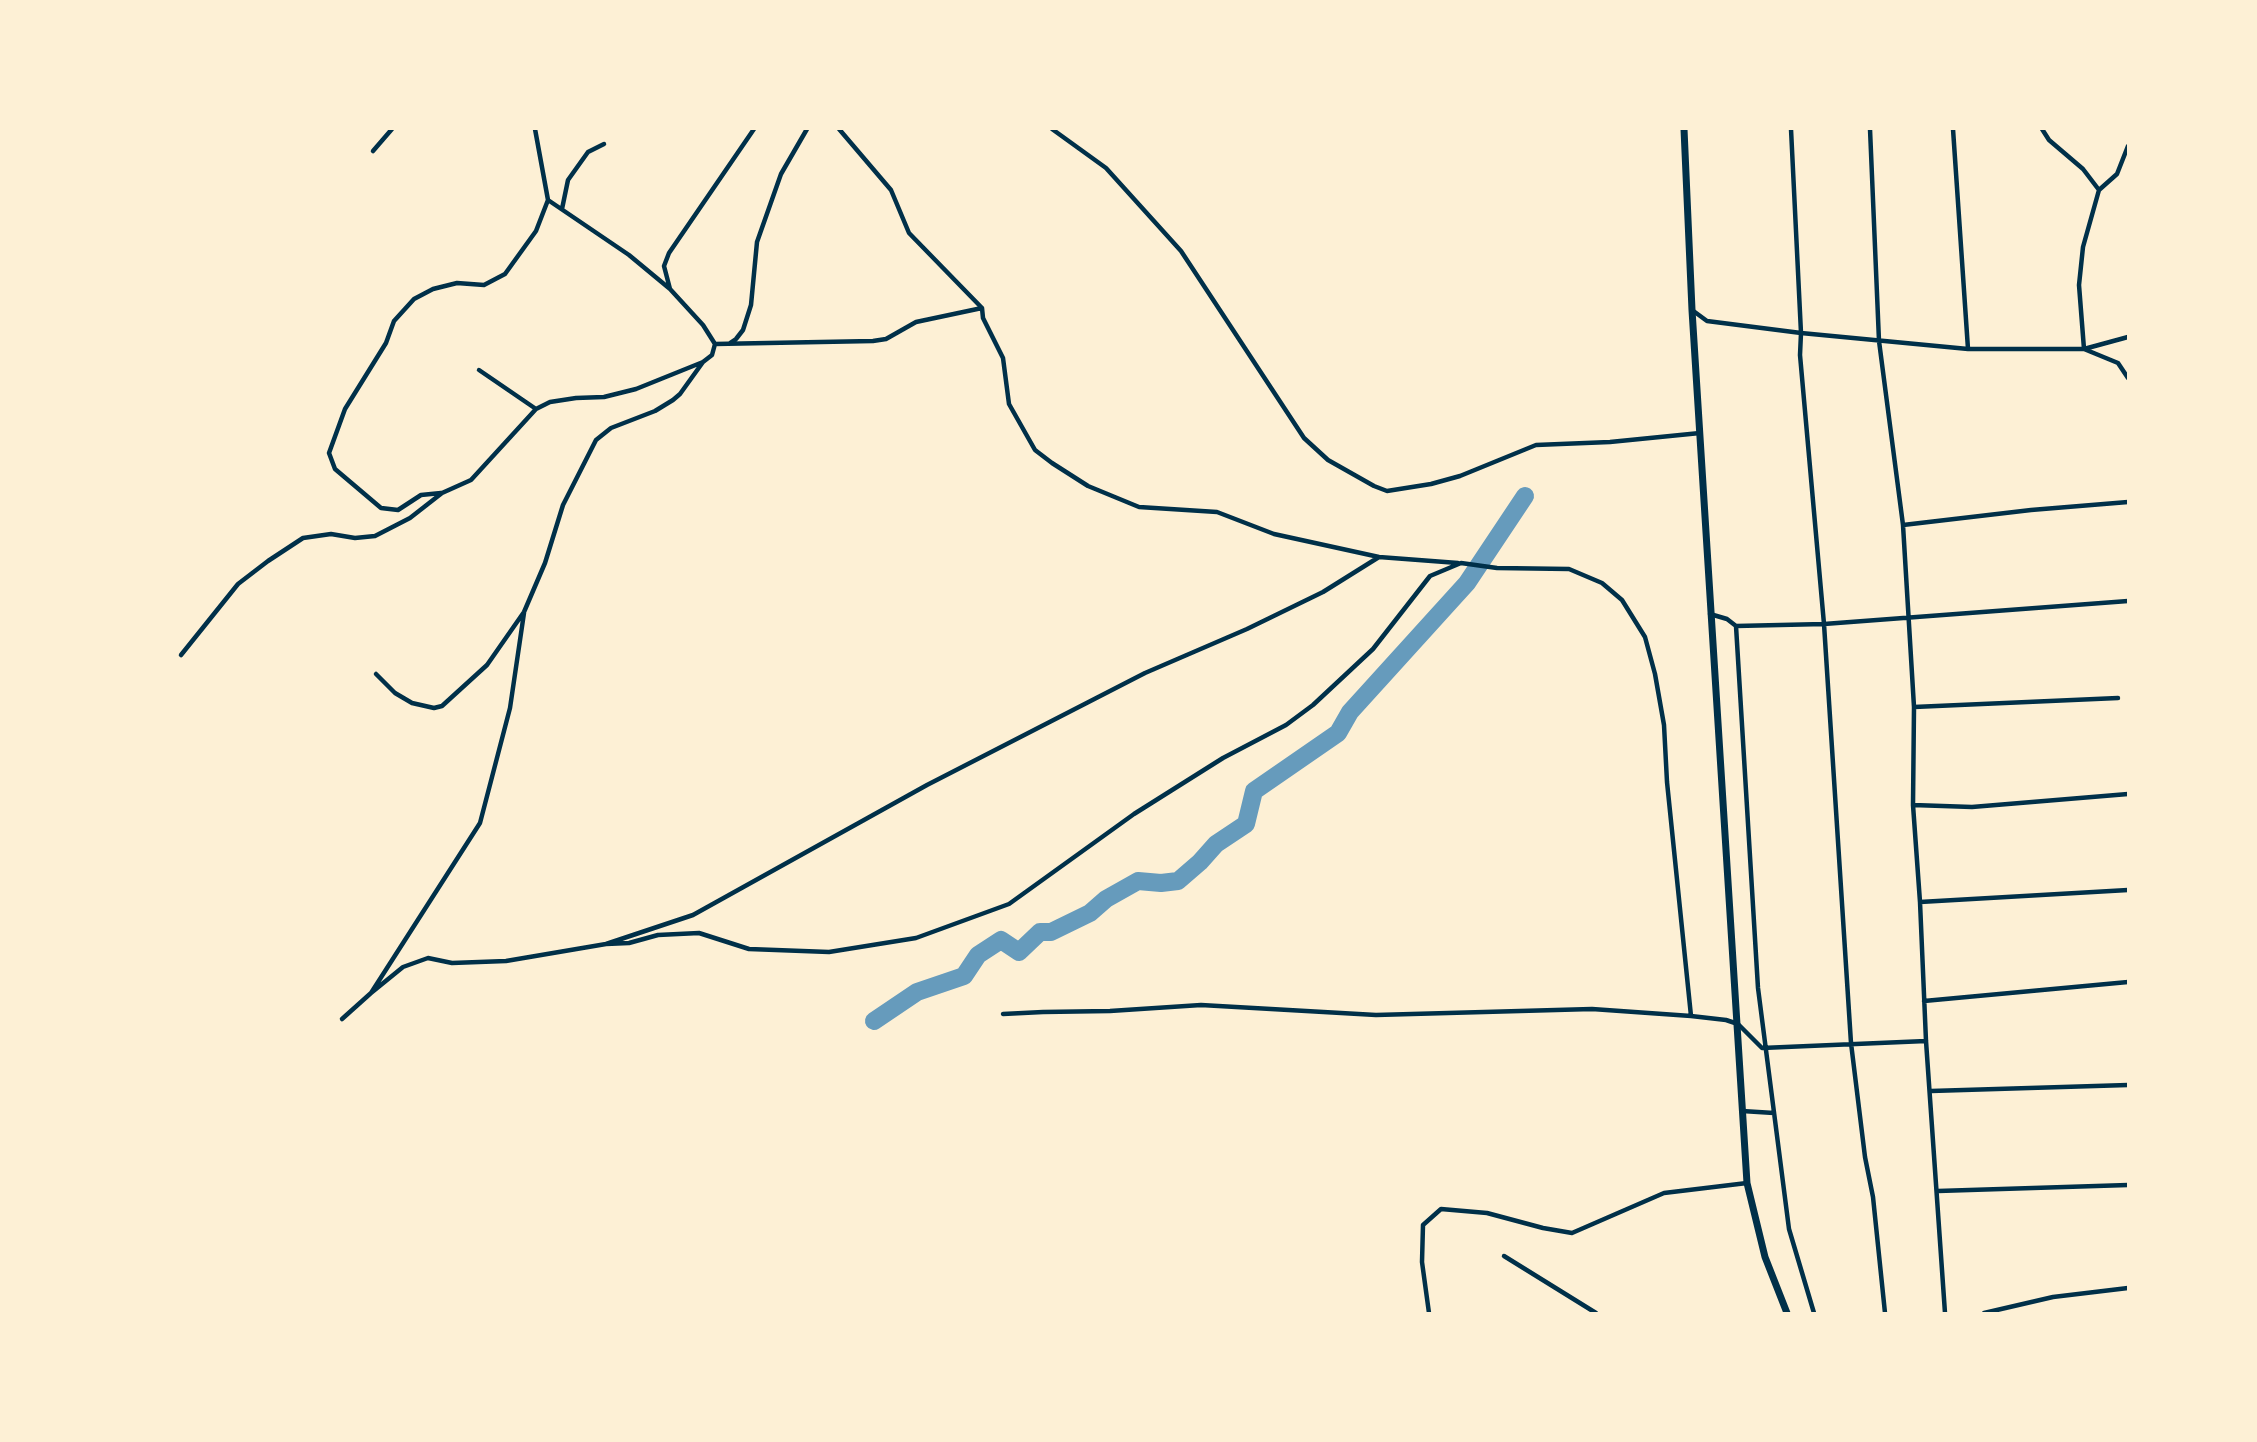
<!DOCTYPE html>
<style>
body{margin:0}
#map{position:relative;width:2257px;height:1442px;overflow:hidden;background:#fdf0d5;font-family:"Noto Serif",serif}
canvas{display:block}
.frame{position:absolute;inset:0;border:130px solid #fdf0d5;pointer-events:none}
</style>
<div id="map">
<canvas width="2257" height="1442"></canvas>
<div class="frame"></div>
</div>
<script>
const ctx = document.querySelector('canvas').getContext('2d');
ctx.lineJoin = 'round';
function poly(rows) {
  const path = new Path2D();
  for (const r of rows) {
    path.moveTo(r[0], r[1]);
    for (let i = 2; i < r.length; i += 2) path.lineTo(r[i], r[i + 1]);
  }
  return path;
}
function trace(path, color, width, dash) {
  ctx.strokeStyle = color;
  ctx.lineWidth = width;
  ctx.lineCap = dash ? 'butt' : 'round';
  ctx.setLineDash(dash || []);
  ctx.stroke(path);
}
trace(poly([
 [874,1021,917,992,964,976,978,955,1001,940,1019,952,1040,932,1051,932,1090,913,1106,899,1138,881,1161,883,1178,881,1200,862,1216,844,1246,824,1254,791,1338,733,1350,712,1467,583,1525,496]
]), '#669bbc', 18);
trace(poly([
 [839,129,891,190,909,233,982,308,983,318,1003,358,1009,404,1035,450,1052,463,1088,486,1139,507,1217,512,1274,534,1379,557,1458,563],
 [1052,129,1106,168,1181,251,1304,438,1328,460,1374,486,1387,491,1431,484,1460,476,1536,445,1610,442,1700,433],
 [1791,129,1801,333,1800,355,1824,624,1851,1043,1865,1157,1873,1197,1885,1313],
 [1870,129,1879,341,1903,525,1914,707,1913,805,1920,902,1926,1041,1945,1313],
 [1953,129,1968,349],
 [2042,129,2049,140,2083,169,2099,190],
 [373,151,392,129],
 [562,209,568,180,588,152,604,144],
 [670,289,664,266,669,253,754,129],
 [1692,310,1707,321,1801,333,1968,349,2084,349,2128,337],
 [730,343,736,339,743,330,751,305,757,242,781,174,807,129],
 [715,344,873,341,886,339,916,322,982,308],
 [2084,349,2079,285,2083,247,2099,190,2117,174,2128,146],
 [2084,349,2118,363,2128,378],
 [479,370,536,409],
 [441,493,421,495,398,510,381,508,335,469,329,453,345,409,386,343,394,321,414,299,433,289,457,283,484,285,505,274,536,231,548,200,535,129],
 [1903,525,2031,510,2128,502],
 [1710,614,1727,619,1736,626,1824,624,2128,601],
 [1736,626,1758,988,1789,1229,1814,1313],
 [181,655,238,584,268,561,303,538,331,534,355,538,375,536,410,518,442,493,471,480,536,409,550,402,576,398,604,397,636,389,703,362,712,355,715,344,703,325,670,289,629,255,548,200],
 [376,674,395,693,412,703,434,708,442,706,487,665,524,612,545,563,563,505,596,440,611,428,655,411,673,400,680,394,703,362],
 [1914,707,2118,698],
 [1913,805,1972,807,2128,794],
 [1920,902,2128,890],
 [606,944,629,943,658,935,699,933,749,949,829,952,916,938,1009,904,1134,814,1223,758,1286,725,1313,705,1373,649,1430,576,1461,563,1497,568,1569,569,1602,583,1622,600,1645,637,1655,674,1664,725,1667,782,1691,1016],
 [371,993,403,967,428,958,452,963,506,961,606,944,693,915,927,785,1145,673,1247,629,1323,592,1379,557],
 [1924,1001,2128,982],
 [1003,1014,1043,1012,1110,1011,1201,1005,1376,1015,1592,1009,1691,1016,1726,1020,1738,1024,1762,1048,1926,1041],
 [342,1019,371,993,480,823,510,708,524,613],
 [1931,1091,2128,1085],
 [1742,1111,1774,1113],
 [1938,1191,2128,1185],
 [1504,1256,1596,1313],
 [1429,1313,1422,1262,1423,1225,1441,1209,1487,1213,1543,1228,1572,1233,1664,1193,1747,1183],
 [1984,1313,2053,1297,2128,1288]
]), '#003049', 4.5);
trace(poly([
 [1684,129,1692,310,1747,1183,1765,1257,1787,1313]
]), '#003049', 7);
</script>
